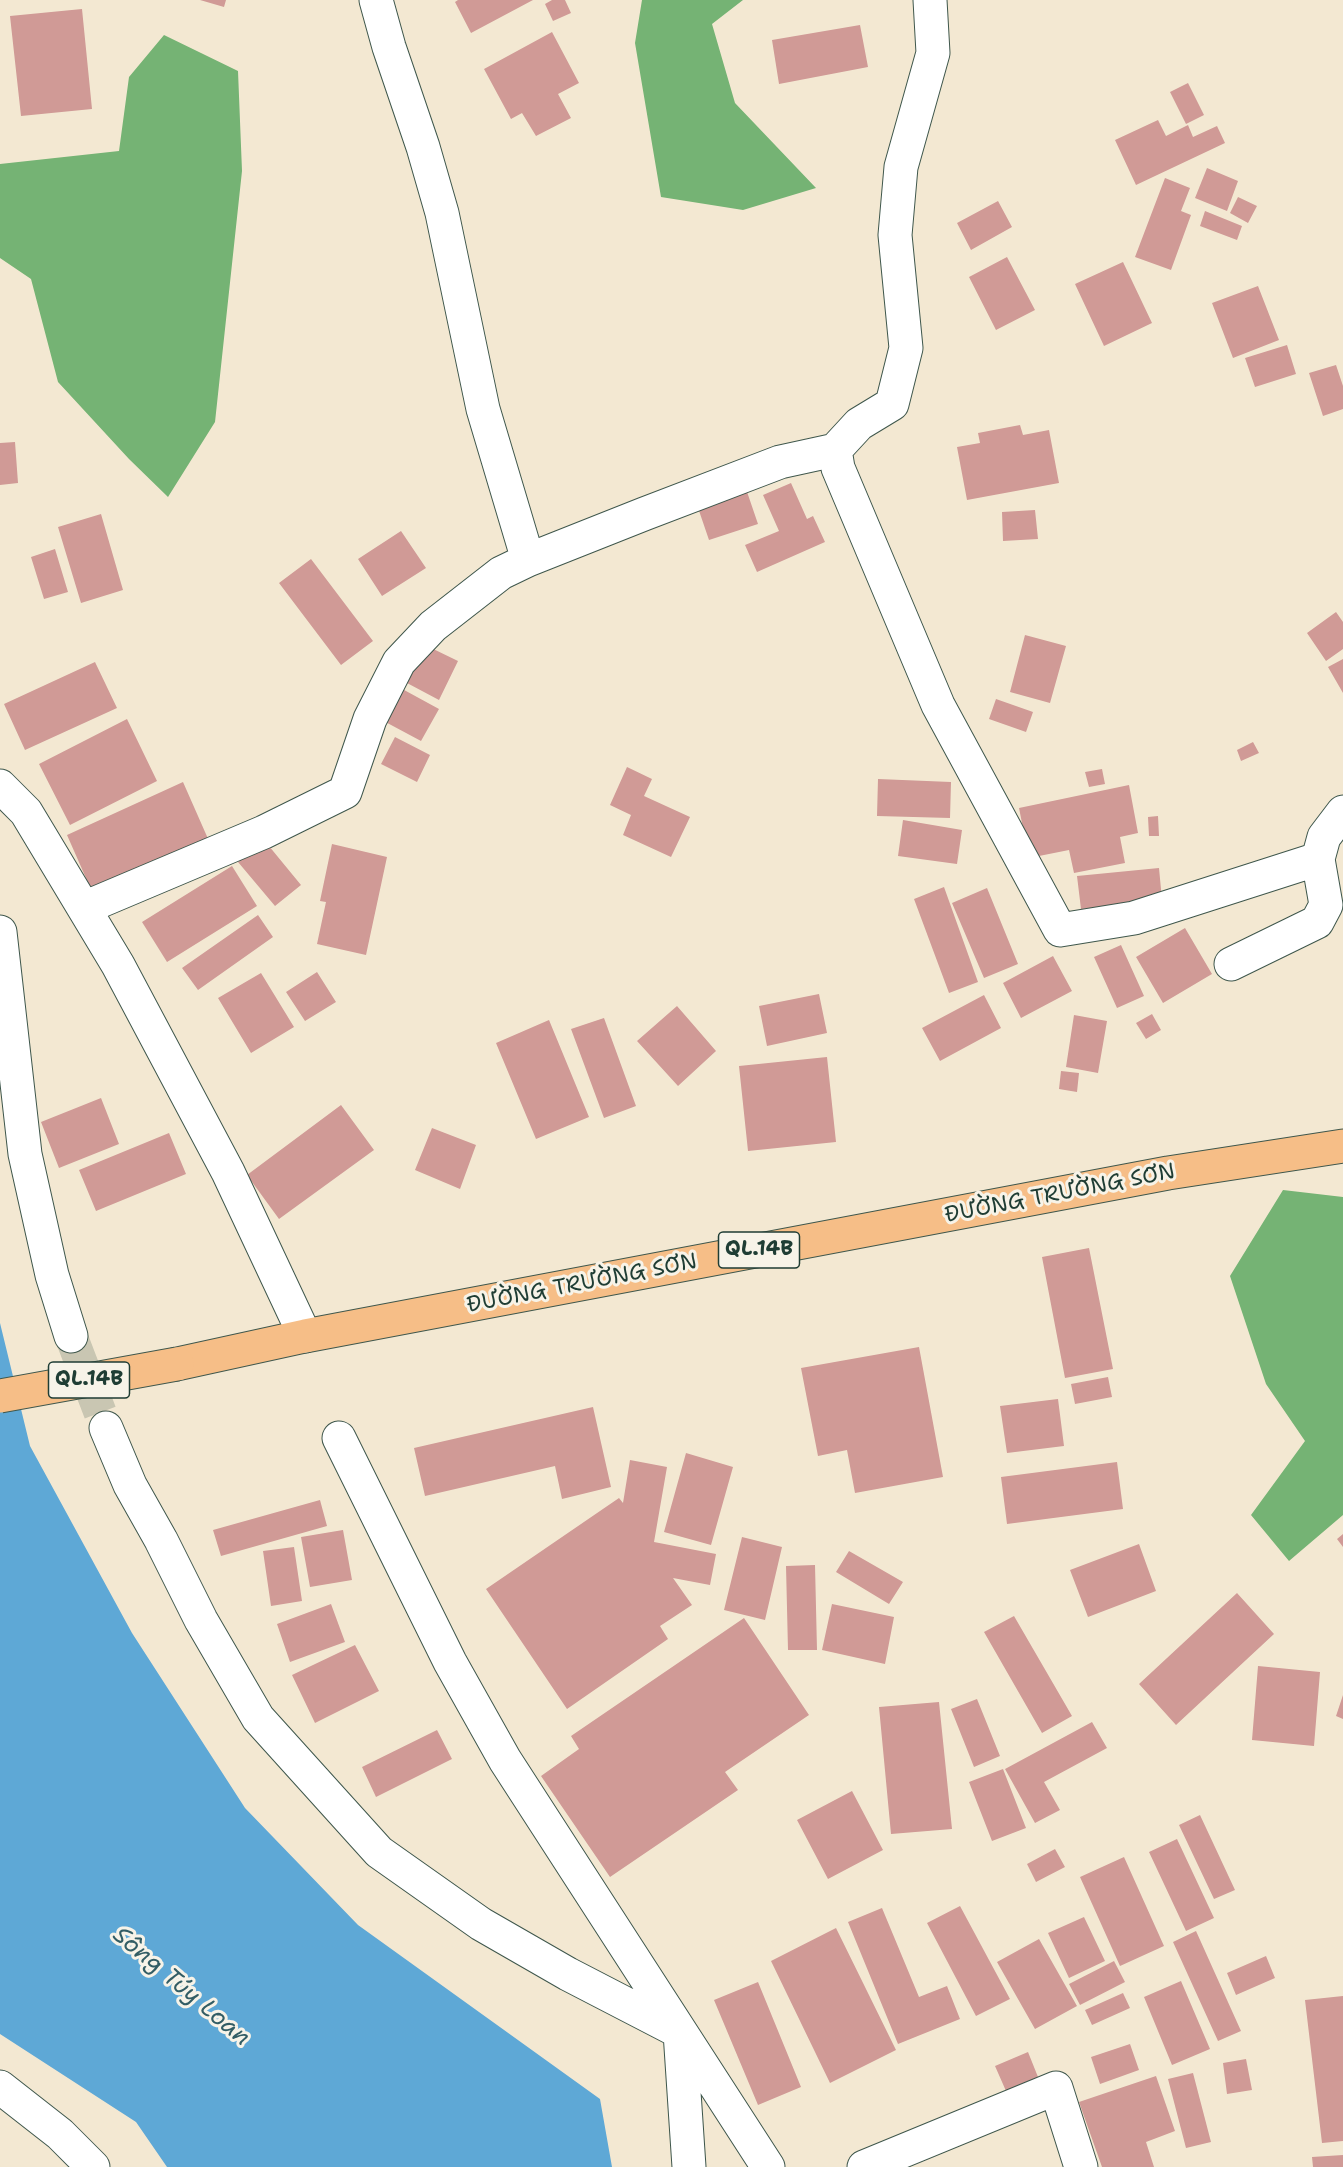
<!DOCTYPE html>
<meta charset="utf-8">
<style>
body{margin:0}
canvas{display:block;background:#f3e8d2}
</style>
<canvas width="1343" height="2167"></canvas>
<script>
const ctx = document.querySelector('canvas').getContext('2d');
ctx.lineJoin = 'round';
function fillPath(path, color) {
  ctx.fillStyle = color;
  ctx.fill(path, 'evenodd');
}
function poly(rows) {
  const path = new Path2D();
  for (const r of rows) {
    path.moveTo(r[0], r[1]);
    for (let i = 2; i < r.length; i += 2) path.lineTo(r[i], r[i + 1]);
  }
  return path;
}
function trace(path, color, width, dash) {
  ctx.strokeStyle = color;
  ctx.lineWidth = width;
  ctx.lineCap = dash ? 'butt' : 'round';
  ctx.setLineDash(dash || []);
  ctx.stroke(path);
}
function write(font, color, halo, rows, align = 'center') {
  ctx.font = font + ' "Shantell Sans",sans-serif';
  ctx.lineWidth = 6;
  ctx.setLineDash([]);
  ctx.textBaseline = 'middle';
  ctx.strokeStyle = halo;
  ctx.fillStyle = color;
  for (const [text, x, y, turn = 0] of rows) {
    ctx.save();
    ctx.translate(x, y);
    ctx.rotate((+turn || 0) * Math.PI / 180);
    ctx.textAlign = isNaN(turn) ? turn : align;
    if (halo) ctx.strokeText(text, 0, 0);
    ctx.fillText(text, 0, 0);
    ctx.restore();
  }
}
fillPath(poly([
 [642,0,743,0,712,24,735,103,816,188,743,210,661,197,635,43],
 [164,35,238,71,242,171,215,422,168,497,129,459,58,382,31,279,0,258,0,164,119,151,129,77],
 [1283,1190,1343,1197,1343,1515,1289,1561,1251,1515,1305,1441,1266,1384,1230,1276]
]), '#75b374');
fillPath(poly([
 [0,1323,30,1446,132,1633,245,1808,358,1925,600,2099,612,2167,167,2167,136,2122,0,2034]
]), '#5ea8d6');
fillPath(poly([
 [200,0,226,0,224,7],
 [458,0,533,0,471,33,455,2],
 [552,0,565,0,571,13,553,21,545,4],
 [82,9,92,109,21,116,10,16],
 [860,25,868,67,779,84,772,40],
 [552,32,579,83,558,94,571,118,536,136,522,113,511,119,484,69],
 [1188,83,1204,115,1186,124,1170,92],
 [1158,120,1166,136,1188,125,1193,137,1217,126,1225,143,1136,185,1115,140],
 [1207,168,1238,181,1227,211,1195,198],
 [1165,178,1190,188,1181,211,1191,215,1171,270,1135,257],
 [1238,197,1257,206,1248,223,1230,213],
 [998,201,1012,227,971,250,957,223],
 [1205,211,1242,226,1237,240,1200,226],
 [1007,257,1035,310,996,330,969,277],
 [1123,262,1152,323,1104,346,1075,284],
 [1258,286,1279,340,1233,358,1212,303],
 [1287,345,1296,374,1255,387,1245,358],
 [1336,365,1343,386,1343,409,1323,416,1309,373],
 [1020,425,1023,435,1049,430,1059,483,967,500,957,447,980,443,978,433],
 [15,442,18,483,0,485,0,443],
 [744,483,758,524,709,540,695,499],
 [791,483,807,519,813,516,825,542,757,572,745,545,779,531,763,495],
 [1035,510,1038,539,1003,541,1002,512],
 [101,514,123,590,81,603,58,527],
 [401,531,426,568,382,596,358,559],
 [55,549,68,592,44,599,31,557],
 [311,559,373,641,341,665,279,583],
 [1336,612,1343,622,1343,649,1326,661,1307,633],
 [1025,635,1066,646,1050,703,1010,692],
 [425,645,458,661,439,700,407,683],
 [1343,659,1343,693,1328,667],
 [95,662,117,708,25,750,4,704],
 [395,685,439,709,421,741,378,718],
 [996,699,1033,712,1026,732,989,719],
 [127,719,157,781,70,825,39,764],
 [395,737,430,755,417,782,381,764],
 [1253,742,1259,753,1241,761,1237,750],
 [627,767,652,779,644,796,690,817,671,857,623,835,631,815,610,805],
 [1102,769,1105,784,1089,787,1085,772],
 [878,779,951,782,950,818,877,816],
 [183,782,209,841,93,894,67,835],
 [1129,785,1138,833,1120,837,1125,863,1074,873,1069,850,1029,858,1019,808],
 [1158,816,1159,836,1149,836,1148,817],
 [903,820,962,830,957,864,898,856],
 [264,840,301,885,275,906,238,862],
 [332,844,387,857,366,955,317,944,326,902,320,901],
 [232,866,257,906,167,962,142,922],
 [1159,868,1162,900,1081,909,1077,876],
 [944,887,978,982,949,993,914,899],
 [987,888,1018,964,984,978,952,903],
 [258,915,273,937,198,990,182,968],
 [1185,928,1212,974,1163,1003,1136,957],
 [1121,945,1144,996,1117,1008,1094,957],
 [1053,956,1072,991,1021,1018,1003,983],
 [317,972,336,1002,305,1021,286,992],
 [261,973,294,1027,251,1053,218,998],
 [819,994,827,1033,767,1046,759,1006],
 [984,995,1001,1028,940,1061,922,1028],
 [677,1006,716,1051,678,1086,637,1041],
 [1152,1014,1161,1030,1146,1039,1136,1023],
 [1074,1015,1107,1021,1098,1073,1066,1067],
 [604,1018,636,1106,604,1118,571,1029],
 [549,1020,589,1117,536,1139,496,1043],
 [827,1057,836,1142,748,1151,739,1066],
 [1061,1071,1079,1073,1077,1092,1059,1089],
 [101,1098,119,1144,59,1168,41,1122],
 [341,1105,374,1150,279,1219,247,1175],
 [432,1128,476,1145,460,1189,415,1170],
 [169,1133,186,1174,96,1211,79,1170],
 [1089,1248,1113,1369,1065,1378,1042,1257],
 [919,1347,943,1477,855,1493,847,1450,818,1456,801,1368],
 [1108,1377,1112,1397,1075,1404,1071,1384],
 [1058,1399,1064,1446,1007,1453,1000,1406],
 [593,1407,611,1487,562,1499,555,1466,425,1496,414,1448],
 [686,1453,733,1467,711,1545,664,1532],
 [630,1460,667,1467,654,1542,716,1554,710,1585,673,1578,692,1605,660,1626,668,1639,567,1709,486,1589,619,1498,623,1503],
 [1117,1462,1123,1509,1007,1524,1001,1477],
 [320,1500,327,1526,221,1556,213,1530],
 [343,1530,352,1580,310,1587,301,1537],
 [1343,1534,1343,1547,1337,1539],
 [742,1537,782,1547,765,1620,724,1610],
 [1139,1544,1156,1591,1088,1617,1070,1570],
 [294,1547,302,1601,271,1606,263,1551],
 [849,1551,903,1582,889,1604,836,1572],
 [815,1565,817,1650,788,1650,786,1566],
 [1237,1593,1274,1634,1176,1725,1139,1684],
 [331,1604,345,1642,290,1662,277,1624],
 [832,1604,894,1617,885,1664,822,1650],
 [1014,1616,1072,1716,1042,1733,984,1632],
 [744,1618,809,1715,725,1772,738,1790,610,1877,541,1776,579,1749,571,1736],
 [355,1645,379,1691,315,1723,292,1675],
 [1258,1666,1320,1672,1314,1746,1252,1740],
 [1343,1695,1343,1719,1336,1716],
 [977,1699,1000,1756,974,1767,951,1709],
 [939,1702,952,1829,891,1834,879,1707],
 [1092,1722,1107,1748,1044,1782,1060,1810,1035,1823,1005,1769],
 [437,1730,452,1759,376,1797,362,1767],
 [1003,1769,1026,1828,992,1841,969,1782],
 [852,1791,883,1850,828,1879,797,1820],
 [1200,1815,1235,1890,1214,1899,1179,1825],
 [1177,1839,1214,1918,1186,1931,1149,1852],
 [1055,1849,1065,1867,1036,1882,1027,1864],
 [1124,1857,1164,1946,1120,1966,1080,1877],
 [960,1906,1010,1999,976,2016,927,1923],
 [882,1908,919,1997,947,1986,960,2019,898,2044,848,1922],
 [1084,1917,1105,1961,1069,1978,1048,1933],
 [836,1928,896,2050,830,2083,771,1961],
 [1196,1931,1241,2031,1218,2041,1173,1942],
 [1039,1939,1077,2006,1035,2029,997,1962],
 [1266,1956,1275,1978,1236,1995,1227,1973],
 [1114,1961,1125,1982,1080,2005,1069,1984],
 [1181,1981,1210,2049,1172,2065,1144,1997],
 [758,1982,801,2087,758,2105,714,2000],
 [1123,1993,1130,2008,1092,2025,1085,2010],
 [1343,1996,1343,2141,1322,2143,1305,2000],
 [1130,2044,1139,2070,1100,2084,1091,2057],
 [1028,2052,1038,2077,1006,2091,995,2066],
 [1246,2059,1252,2090,1227,2094,1223,2063],
 [1193,2073,1211,2142,1186,2148,1168,2079],
 [1156,2076,1175,2131,1146,2142,1154,2167,1102,2167,1079,2102],
 [1343,2155,1343,2167,1313,2167,1312,2157]
]), '#d09a96');
trace(poly([
 [71,1336,106,1428]
]), '#c9c6b2', 33, [33, 16]);
const minor = poly([
 [376,0,389,47,423,147,442,213,483,409,528,560],
 [930,0,933,53,901,167,895,235,906,348,892,404,859,424,835,450,838,468,938,705,1060,930,1134,918,1318,859],
 [0,786,26,812,118,965,228,1172,305,1336],
 [84,908,264,832,345,792,370,719,399,662,433,626,501,573,528,560,644,514,780,462,835,450],
 [0,932,25,1154,52,1275,71,1336],
 [1231,964,1317,922,1326,905,1318,859,1324,837,1343,812],
 [106,1428,130,1485,161,1540,201,1620,258,1718,379,1852,481,1924,568,1974,680,2032,689,2167],
 [339,1438,450,1662,505,1760,768,2167],
 [0,2087,60,2134,93,2167],
 [864,2167,1056,2088,1081,2167]
]);
const highway = poly([
 [177,1364,305,1336,1168,1173,1343,1146]
]);
trace(minor, '#3f574c', 35);
trace(highway, '#3f574c', 35);
trace(minor, '#fff', 33);
trace(highway, '#f6be87', 33);
const highwayBridge = poly([
 [0,1396,177,1364]
]);
trace(highwayBridge, '#3f574c', 35, []);
trace(highwayBridge, '#f6be87', 33);
for (const [x, y, w] of [
 [759,1250,81],
 [89,1380,81]
]) {
  const box = new Path2D();
  box.roundRect(x - w / 2, y - 18, w, 36, 4.5);
  ctx.fillStyle = '#f7f3e8';
  ctx.fill(box);
  trace(box, '#1f3d34', 1.5);
}
write('bold 21px', '#1f3d34', null, [
 ["QL.14B",759,1250],
 ["QL.14B",89,1380]
]);
write('22px', '#1f3d34', '#f7f3e8', [
 ["ĐƯỜNG TRƯỜNG SƠN",1060,1194,-11],
 ["ĐƯỜNG TRƯỜNG SƠN",582,1284,-11]
]);
write('italic 24px', '#325d65', '#f7f3e8', [
 ["Sông Túy Loan",181,1987,40]
]);
</script>
